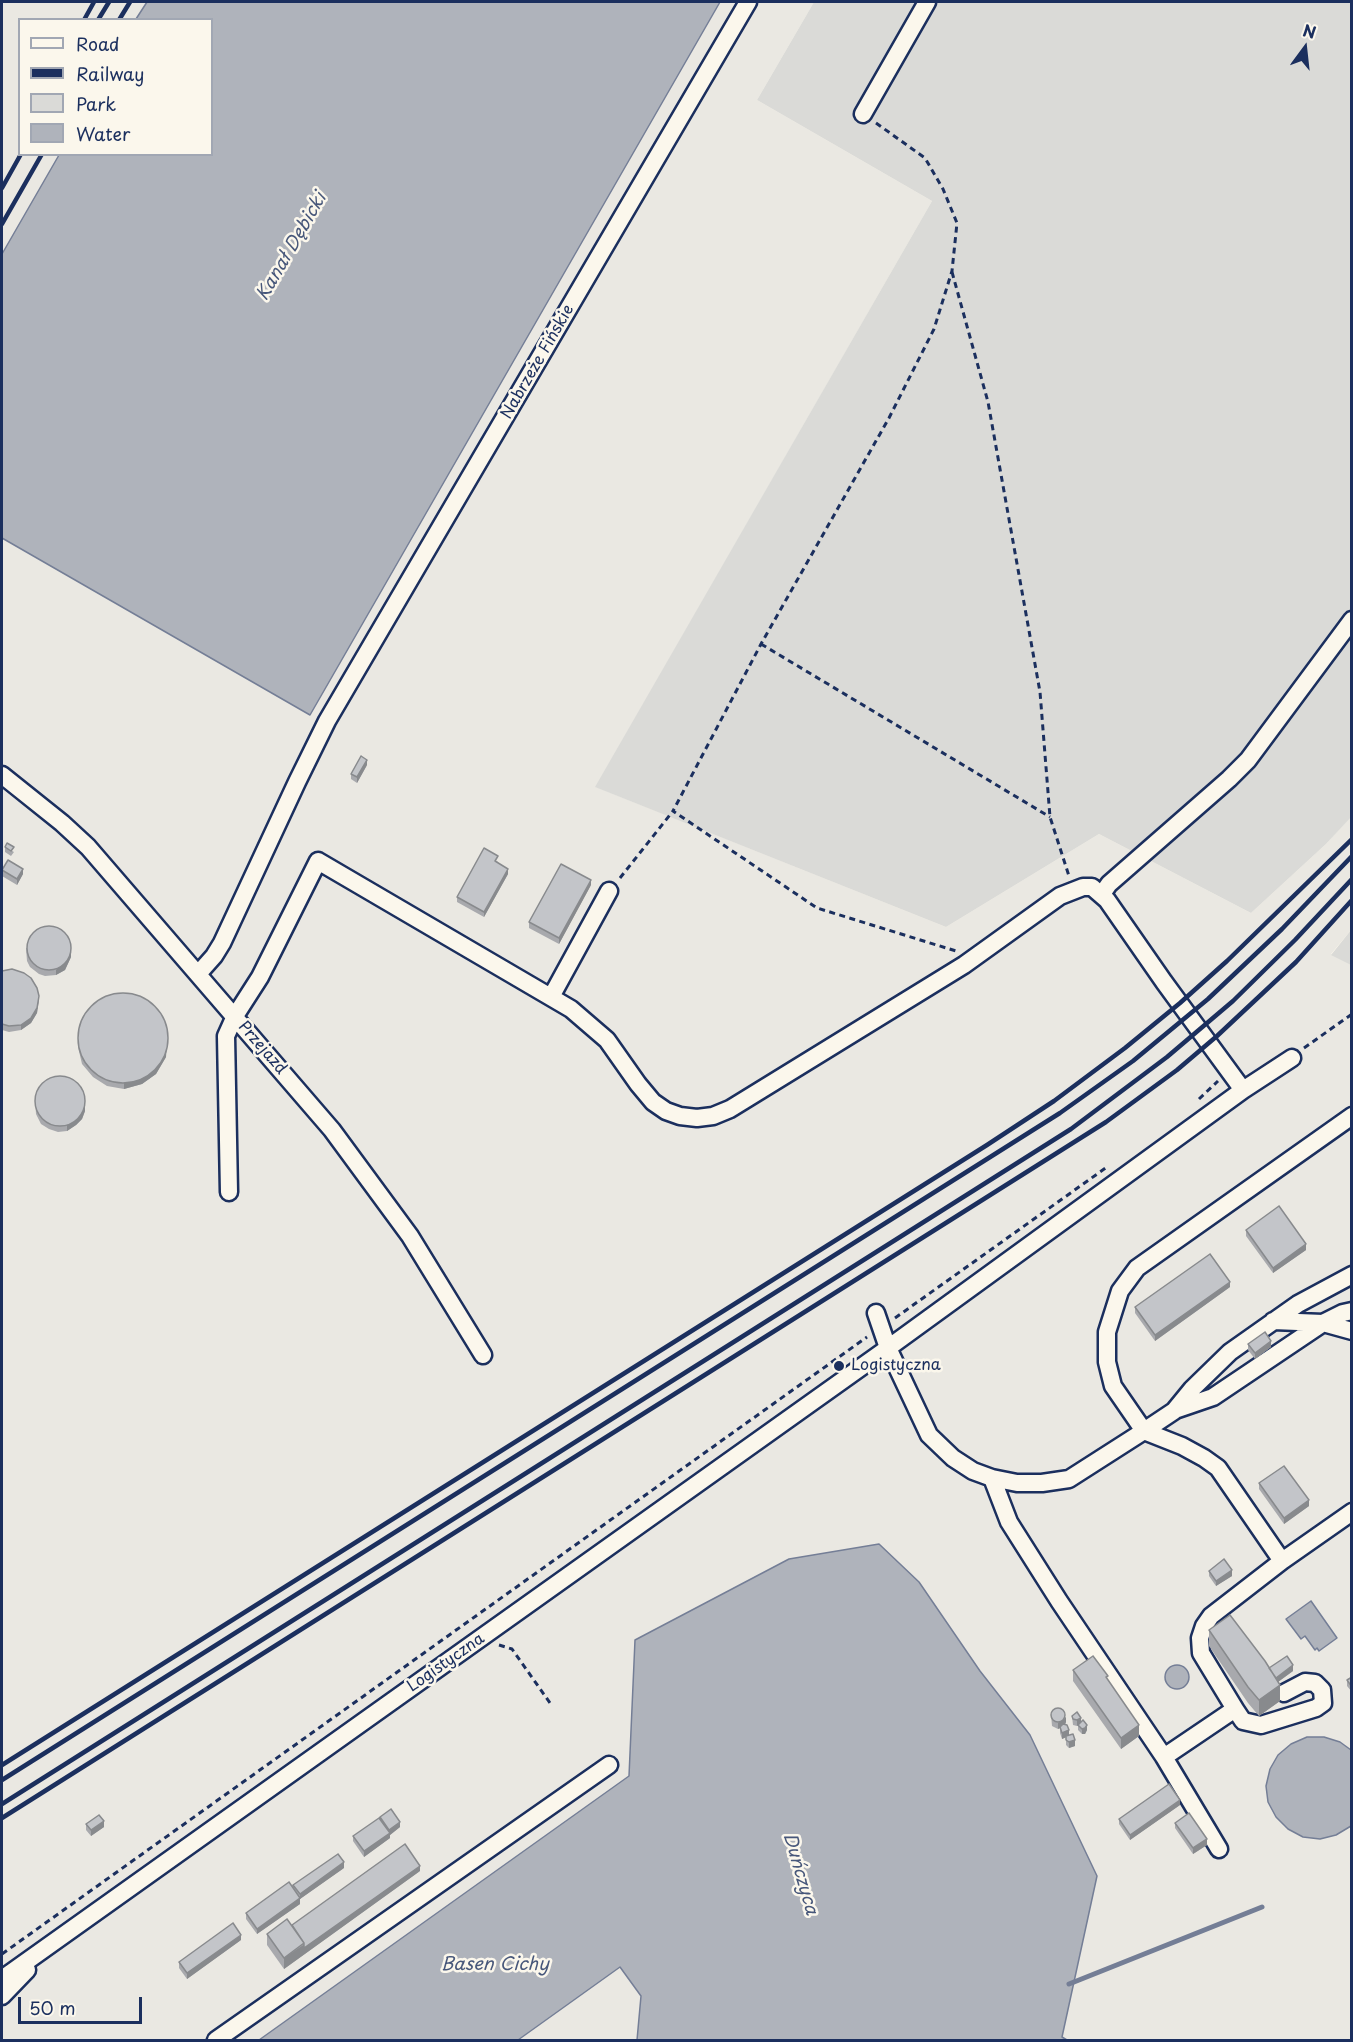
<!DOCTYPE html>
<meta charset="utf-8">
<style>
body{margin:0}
#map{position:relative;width:1353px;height:2042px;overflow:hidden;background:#fbf7ec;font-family:"Playpen Sans",sans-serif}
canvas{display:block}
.frame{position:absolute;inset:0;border:3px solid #1b2f5e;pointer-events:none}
.legend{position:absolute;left:18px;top:18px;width:195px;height:138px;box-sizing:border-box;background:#fbf7ec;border:2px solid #a1a7b3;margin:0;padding:8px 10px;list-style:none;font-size:18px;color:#1b2f5e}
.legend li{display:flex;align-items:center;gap:12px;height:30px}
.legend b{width:30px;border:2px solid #a1a7b3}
.north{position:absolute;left:1275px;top:18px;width:60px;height:60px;-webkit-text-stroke:4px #fbf7ec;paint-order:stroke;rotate:15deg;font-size:16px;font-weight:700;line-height:24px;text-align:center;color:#1b2f5e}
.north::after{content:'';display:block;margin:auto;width:21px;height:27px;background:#1b2f5e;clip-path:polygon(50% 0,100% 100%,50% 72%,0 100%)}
.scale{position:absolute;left:18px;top:1997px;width:124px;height:27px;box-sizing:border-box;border:3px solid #1b2f5e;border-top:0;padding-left:8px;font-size:18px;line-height:21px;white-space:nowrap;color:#1b2f5e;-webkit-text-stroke:4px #fbf7ec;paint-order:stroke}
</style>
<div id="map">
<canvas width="1353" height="2042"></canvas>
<div class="frame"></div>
<ul class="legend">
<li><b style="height:8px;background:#fbf7ec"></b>Road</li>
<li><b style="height:8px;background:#1b2f5e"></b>Railway</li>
<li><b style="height:16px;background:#dadad7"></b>Park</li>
<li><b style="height:16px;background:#afb3bb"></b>Water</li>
</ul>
<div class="north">N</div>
<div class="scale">50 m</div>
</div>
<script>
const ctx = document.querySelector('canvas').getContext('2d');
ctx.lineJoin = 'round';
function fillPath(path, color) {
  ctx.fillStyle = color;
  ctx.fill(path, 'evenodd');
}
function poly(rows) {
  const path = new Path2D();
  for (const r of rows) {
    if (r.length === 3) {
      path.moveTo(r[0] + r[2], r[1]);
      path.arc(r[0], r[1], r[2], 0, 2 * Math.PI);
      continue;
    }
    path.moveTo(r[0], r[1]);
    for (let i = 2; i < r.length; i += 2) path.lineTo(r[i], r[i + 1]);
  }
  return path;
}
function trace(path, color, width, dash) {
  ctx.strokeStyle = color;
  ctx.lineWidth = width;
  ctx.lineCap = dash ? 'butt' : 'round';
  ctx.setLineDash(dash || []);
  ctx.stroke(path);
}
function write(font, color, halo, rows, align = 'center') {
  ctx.font = font + ' "Playpen Sans",sans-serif';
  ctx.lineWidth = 5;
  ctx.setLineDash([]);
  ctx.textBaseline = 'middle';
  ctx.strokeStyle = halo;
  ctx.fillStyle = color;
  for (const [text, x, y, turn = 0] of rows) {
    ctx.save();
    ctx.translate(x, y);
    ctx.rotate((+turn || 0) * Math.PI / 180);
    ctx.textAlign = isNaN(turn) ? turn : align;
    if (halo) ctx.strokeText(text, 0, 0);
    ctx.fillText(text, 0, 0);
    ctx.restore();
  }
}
fillPath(poly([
 [2,2,147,2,136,19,20,20,20,154,59,155,2,254],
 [720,2,814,2,757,100,932,201,596,787,946,927,1099,834,1251,913,1326,844,1351,816,1351,930,1331,954,1352,965,1351,2040,1067,2040,1062,2037,1097,1876,1030,1735,980,1671,636,1640,629,1776,259,2040,2,2040,2,538,310,714],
 [620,1967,641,1996,637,2040,518,2040]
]), '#eae8e2');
fillPath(poly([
 [814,2,1351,2,1352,816,1326,844,1251,913,1099,834,946,927,595,787,932,201,757,100],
 [1351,930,1351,965,1331,955]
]), '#dadad7');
const water = poly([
 [147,2,720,2,310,715,2,538,2,254,59,155,212,154,212,20,136,19,147,2],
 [879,1544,919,1582,980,1671,1030,1735,1097,1876,1062,2037,1067,2040,637,2040,641,1996,620,1967,518,2040,259,2040,629,1776,635,1640,789,1559,879,1544],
 [1311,1601,1337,1638,1319,1651,1317,1648,1315,1650,1305,1636,1301,1639,1286,1619,1311,1601],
 [1177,1677,12],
 [1307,1737,1324,1737,1340,1742,1351,1750,1351,1826,1336,1835,1320,1839,1303,1837,1288,1829,1276,1817,1268,1802,1266,1786,1270,1769,1278,1755,1291,1744,1307,1737]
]);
fillPath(water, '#afb3bb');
trace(water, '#747e96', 1.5);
trace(poly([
 [1069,1984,1262,1907]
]), '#747e96', 5);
const minor = poly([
 [863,114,927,2],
 [2,775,62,823,88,847,332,1130,410,1236,483,1355],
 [1102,894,1109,884,1229,779,1248,760,1352,620],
 [198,974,214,956,222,943,297,782,327,721,748,2],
 [551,997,609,891],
 [1352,1116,1137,1268,1120,1291,1107,1332,1107,1362,1113,1386,1144,1431,1174,1411,1192,1389,1230,1352,1298,1304,1352,1275],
 [229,1192,226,1036,235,1016,260,977,318,861,571,1009,607,1040,638,1084,653,1102,666,1111,680,1116,697,1118,713,1116,730,1109,964,965,1060,896,1083,887,1092,887,1107,900,1164,982,1243,1090],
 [876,1313,888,1348,929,1435,953,1458,973,1471,992,1478,1017,1483,1042,1483,1069,1479,1144,1431,1182,1446,1204,1458,1218,1468,1282,1561,1211,1616,1204,1626,1200,1638,1201,1653,1235,1709,1164,1757,1059,1601,1009,1522,992,1478],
 [1273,1321,1323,1323,1352,1331],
 [1175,1410,1213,1397,1323,1323,1343,1313,1352,1311],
 [1282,1561,1352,1512],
 [1235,1709,1243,1721,1261,1725,1316,1708,1323,1703,1322,1690,1315,1683,1305,1682,1284,1693],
 [1164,1757,1219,1849],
 [2,1979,888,1348,1243,1090,1292,1058],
 [2,1996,27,1970],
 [216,2040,609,1765]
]);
trace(minor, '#1b2f5e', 21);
trace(poly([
 [876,123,925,158,943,189,957,223,952,271,934,329,889,418,761,644,673,811,817,908,956,951],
 [952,272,988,402,1040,692,1050,817,1069,876],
 [761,644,1050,817],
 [620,878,673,811],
 [1304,1048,1352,1014],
 [1199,1099,1218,1081],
 [895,1318,1107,1167],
 [499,1645,512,1649,550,1703],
 [2,1954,867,1337]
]), '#1b2f5e', 3, [6, 4.5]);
trace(minor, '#fbf7ec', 16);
trace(poly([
 [84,20,94,2],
 [98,20,109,2],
 [119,20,130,2],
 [2,188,21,154],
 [2,224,42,154],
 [2,1765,987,1145,1054,1101,1125,1048,1180,1003,1227,961,1352,839],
 [2,1780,1060,1113,1133,1061,1208,999,1282,929,1352,856],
 [2,1804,1071,1129,1167,1057,1233,1001,1295,940,1352,879],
 [2,1818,1106,1122,1177,1070,1217,1036,1296,962,1352,900]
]), '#1b2f5e', 4.5);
fillPath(poly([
 [367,765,357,783,351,779,351,774],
 [5,847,14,852,11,856,5,852],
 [498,861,497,863,508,874,484,917,457,902,457,897],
 [2,870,23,874,17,885,2,876],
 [591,885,559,944,529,928,529,922],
 [26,948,71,957,65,970,56,975,45,976,39,974,30,967,27,961],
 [2,971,39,1001,37,1013,31,1023,21,1030,9,1032,2,1030],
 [167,1040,166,1057,156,1074,142,1084,124,1089,107,1086,93,1077,82,1064,78,1047,78,1042],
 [35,1097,85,1111,82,1119,76,1125,67,1131,58,1132,49,1129,41,1124,36,1114],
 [1246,1230,1306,1250,1273,1273,1246,1236],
 [1230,1287,1155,1341,1135,1313,1135,1307],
 [1248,1344,1271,1347,1255,1359,1248,1350],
 [1259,1483,1309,1506,1284,1524,1259,1489],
 [1209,1571,1232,1576,1216,1586,1209,1576],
 [1209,1630,1269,1668,1293,1671,1278,1682,1280,1701,1259,1716,1248,1703,1209,1646],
 [1073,1670,1108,1680,1139,1736,1121,1749,1073,1681],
 [1352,1677,1352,1692,1347,1686,1347,1680],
 [1051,1714,1066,1722,1065,1725,1069,1735,1075,1746,1069,1748,1066,1745,1066,1737,1062,1739,1060,1733,1060,1728,1058,1729,1052,1726],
 [1072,1716,1081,1722,1087,1730,1085,1734,1082,1734,1078,1730,1078,1725,1077,1726,1073,1725],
 [1180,1805,1130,1840,1119,1824,1119,1819],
 [380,1817,400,1827,390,1835,390,1838,364,1857,353,1841,353,1836,380,1819],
 [1175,1823,1207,1845,1193,1854,1175,1828],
 [86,1824,104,1827,91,1836,86,1830],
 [344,1868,300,1899,300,1904,257,1934,246,1919,246,1913,293,1889,293,1885],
 [420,1871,284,1969,267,1945,267,1934,292,1925],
 [241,1940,187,1979,179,1968,179,1962]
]), '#a8a9ad');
fillPath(poly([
 [367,760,367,765,357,783,357,777],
 [23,869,23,874,17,885,17,879],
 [508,869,508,874,484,917,484,912],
 [591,880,591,885,559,944,559,938],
 [71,952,71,957,65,970,56,975,56,970],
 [39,996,37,1013,31,1023,21,1030,21,1025],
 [167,1034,166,1057,156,1074,142,1084,124,1089,124,1083],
 [85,1105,85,1111,82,1119,76,1125,67,1131,67,1125],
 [1306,1244,1306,1250,1273,1273,1273,1268],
 [1230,1282,1230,1287,1155,1341,1155,1335],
 [1271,1341,1271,1347,1255,1359,1255,1353],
 [1309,1500,1309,1506,1284,1524,1284,1518],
 [1232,1570,1232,1576,1216,1586,1216,1581],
 [1293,1665,1293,1671,1271,1687,1271,1681],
 [1280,1685,1280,1701,1259,1716,1259,1700],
 [1066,1717,1066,1722,1064,1726,1058,1729,1058,1723],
 [1081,1718,1081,1723,1077,1726,1077,1720],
 [1087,1725,1087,1730,1085,1734,1082,1734,1082,1729],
 [1139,1725,1139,1736,1121,1749,1121,1738],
 [1069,1730,1069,1736,1062,1739,1062,1733],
 [1075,1740,1075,1746,1069,1748,1069,1742],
 [1180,1800,1180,1805,1130,1840,1130,1835],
 [104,1821,104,1827,91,1836,91,1830],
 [400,1822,400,1827,390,1835,390,1838,364,1857,364,1851,389,1833,389,1830],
 [1207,1839,1207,1845,1193,1854,1193,1848],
 [344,1862,344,1868,300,1899,300,1904,257,1934,257,1929,300,1898,300,1894],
 [420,1866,420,1871,284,1969,284,1958],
 [241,1935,241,1940,187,1979,187,1973]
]), '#888a8d');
const building = poly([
 [361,756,367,760,357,777,351,774,361,756],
 [7,843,14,847,11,851,5,847,7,843],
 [484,848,498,856,495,861,508,869,484,912,457,897,484,848],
 [8,860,23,869,17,879,2,870,8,860],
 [561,864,591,880,559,938,529,922,561,864],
 [49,948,22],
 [12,969,24,973,31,978,37,988,39,996,37,1008,31,1018,21,1025,9,1026,2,1024,2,971,12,969],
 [123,1038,45],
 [60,1101,25],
 [1279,1206,1306,1244,1273,1268,1246,1230,1279,1206],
 [1210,1254,1230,1282,1155,1335,1135,1307,1210,1254],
 [1265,1332,1271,1341,1255,1353,1248,1344,1265,1332],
 [1284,1466,1309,1500,1284,1518,1259,1483,1284,1466],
 [1224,1559,1232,1570,1216,1581,1209,1571,1224,1559],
 [1230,1615,1265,1661,1280,1685,1259,1700,1248,1687,1209,1630,1230,1615],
 [1093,1656,1108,1676,1106,1677,1139,1725,1121,1738,1073,1670,1093,1656],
 [1287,1656,1293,1665,1276,1678,1269,1668,1287,1656],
 [1352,1677,1352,1687,1347,1680,1352,1677],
 [1058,1715,7],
 [1077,1712,1081,1718,1077,1720,1073,1719,1072,1716,1077,1712],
 [1083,1720,1087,1725,1085,1728,1082,1729,1078,1725,1083,1720],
 [1063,1724,1067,1725,1069,1730,1062,1733,1060,1727,1063,1724],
 [1073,1734,1075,1740,1069,1742,1066,1740,1066,1736,1073,1734],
 [1169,1784,1180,1800,1130,1835,1119,1819,1169,1784],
 [391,1809,400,1822,389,1830,380,1817,391,1809],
 [1189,1813,1207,1839,1193,1848,1175,1823,1189,1813],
 [99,1815,104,1821,91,1830,86,1824,99,1815],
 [379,1818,390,1833,364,1851,353,1836,379,1818],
 [405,1844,420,1866,304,1948,304,1943,292,1925,405,1844],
 [338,1854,344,1862,300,1894,293,1885,338,1854],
 [289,1882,300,1898,257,1929,246,1913,289,1882],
 [287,1919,304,1943,284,1958,267,1934,287,1919],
 [233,1923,241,1935,187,1973,179,1962,233,1923]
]);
fillPath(building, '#c3c5c9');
trace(building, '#888a8d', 1.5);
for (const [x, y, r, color] of [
 [839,1366,6,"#1b2f5e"]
]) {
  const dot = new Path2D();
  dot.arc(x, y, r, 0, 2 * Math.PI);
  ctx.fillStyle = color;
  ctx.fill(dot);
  trace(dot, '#fbf7ec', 2);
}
write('16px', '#1b2f5e', '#fbf7ec', [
 ["Nabrzeże Fińskie",538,362,-60],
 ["Przejazd",262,1048,49],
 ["Logistyczna",446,1663,-35]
]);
write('16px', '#1b2f5e', '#fbf7ec', [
 ["Logistyczna",851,1366]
], 'left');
write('italic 18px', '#47577a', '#fbf7ec', [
 ["Kanał Dębicki",292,247,-60],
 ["Duńczyca",800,1874,74],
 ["Basen Cichy",495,1965]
]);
</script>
